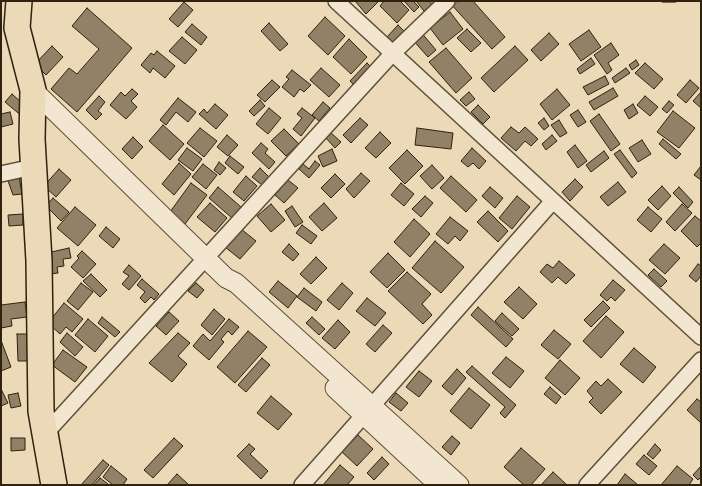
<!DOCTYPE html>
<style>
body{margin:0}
#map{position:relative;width:702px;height:486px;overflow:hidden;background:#ebd9b8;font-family:"Gentium Book Plus",serif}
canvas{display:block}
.frame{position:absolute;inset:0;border:2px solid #2f220e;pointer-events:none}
</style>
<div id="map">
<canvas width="702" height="486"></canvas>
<div class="frame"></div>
</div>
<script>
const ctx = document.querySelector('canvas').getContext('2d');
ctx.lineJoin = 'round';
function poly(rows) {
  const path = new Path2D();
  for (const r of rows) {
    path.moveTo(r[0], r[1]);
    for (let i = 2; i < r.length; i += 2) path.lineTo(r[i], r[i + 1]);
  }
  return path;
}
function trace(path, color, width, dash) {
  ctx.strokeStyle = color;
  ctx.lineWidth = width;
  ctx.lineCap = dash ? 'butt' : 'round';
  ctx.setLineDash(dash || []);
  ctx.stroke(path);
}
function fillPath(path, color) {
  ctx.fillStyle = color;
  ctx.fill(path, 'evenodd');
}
trace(poly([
 [663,1,675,1]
]), '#796b51', 4);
const building = poly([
 [355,1,379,1,366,14,355,1],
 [384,1,400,1,409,10,397,23,380,6,384,1],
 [404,1,413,1,419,7,414,12,404,1],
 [416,1,430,1,432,5,424,11,416,1],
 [473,1,505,37,492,49,449,2,473,1],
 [184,2,193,10,178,27,169,19,184,2],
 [87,8,132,48,77,112,51,89,69,68,77,74,99,49,72,26,87,8],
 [450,12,463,29,443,45,430,28,450,12],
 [325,17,345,36,328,55,308,36,325,17],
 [269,23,288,44,280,51,261,31,269,23],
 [192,24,207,37,201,45,185,32,192,24],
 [398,25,404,31,393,43,387,37,398,25],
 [467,29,481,43,471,52,457,38,467,29],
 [589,30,601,47,581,61,569,44,589,30],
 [420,31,436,50,428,57,412,39,420,31],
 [549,33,559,44,541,61,531,50,549,33],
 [182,37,197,50,185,64,169,51,182,37],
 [349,39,367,57,351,74,333,57,349,39],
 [611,43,619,55,608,63,612,70,607,74,594,55,611,43],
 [52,46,63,57,46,75,35,64,52,46],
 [515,46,528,60,494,92,481,78,515,46],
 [446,48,472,78,456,93,429,62,446,48],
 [157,51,175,66,165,78,153,68,150,73,141,65,151,53,154,55,157,51],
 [591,58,595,64,580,74,577,69,591,58],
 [636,60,639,65,632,70,629,65,636,60],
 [367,63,375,71,358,89,350,81,367,63],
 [645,63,663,79,654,89,635,73,645,63],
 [321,68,340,85,329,97,310,80,321,68],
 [626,68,630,73,615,83,612,78,626,68],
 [292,70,311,85,304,92,300,89,294,97,282,87,289,79,286,77,292,70],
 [605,76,609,84,588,95,583,87,605,76],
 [272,80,280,87,265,102,257,95,272,80],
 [690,80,699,88,686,103,677,95,690,80],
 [613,88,618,96,594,110,589,102,613,88],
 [132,89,138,94,131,101,137,107,126,119,110,105,121,92,125,96,132,89],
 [557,89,570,105,552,120,540,104,557,89],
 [469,92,475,99,466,106,460,100,469,92],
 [701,92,701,108,693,101,701,92],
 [12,94,29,109,23,117,5,102,12,94],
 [99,96,105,102,98,111,102,114,96,120,86,110,99,96],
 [645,96,658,107,650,116,637,105,645,96],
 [178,98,196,112,188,122,176,112,166,125,160,120,178,98],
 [260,100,265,106,254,116,249,111,260,100],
 [669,101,674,105,667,113,662,109,669,101],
 [323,102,330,108,319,121,312,115,323,102],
 [215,104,228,115,216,129,199,114,204,109,207,113,215,104],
 [633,104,638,113,629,119,624,110,633,104],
 [478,105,490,117,483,124,471,112,478,105],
 [269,108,281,118,268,134,256,124,269,108],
 [302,108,315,118,301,136,293,129,302,118,297,114,302,108],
 [578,110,586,122,578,127,570,115,578,110],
 [673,111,695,128,679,148,657,132,673,111],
 [10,112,13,124,1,127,1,114,10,112],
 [599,114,620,144,611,151,590,121,599,114],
 [360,118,368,125,351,143,343,135,360,118],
 [544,118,549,126,544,130,538,123,544,118],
 [559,120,567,133,560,137,551,125,559,120],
 [163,125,184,144,170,160,149,141,163,125],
 [511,127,519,133,525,127,538,139,531,146,525,141,516,151,501,138,511,127],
 [200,128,217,141,204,157,187,143,200,128],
 [417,128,453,133,451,149,415,145,417,128],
 [284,129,299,144,286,156,271,141,284,129],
 [330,132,341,142,335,148,325,137,330,132],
 [380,132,391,143,376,158,365,148,380,132],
 [227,135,238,145,228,156,217,147,227,135],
 [552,135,557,141,546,150,542,144,552,135],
 [133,137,143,147,132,159,122,149,133,137],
 [663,139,681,154,676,159,659,144,663,139],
 [642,140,651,154,638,162,629,148,642,140],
 [261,143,268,149,265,153,275,162,269,169,252,153,261,143],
 [575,145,587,161,578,168,567,152,575,145],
 [187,148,202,159,193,171,178,160,187,148],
 [472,148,486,161,479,169,473,163,468,167,461,161,472,148],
 [332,149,337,161,323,167,318,156,332,149],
 [407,150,423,166,405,184,389,168,407,150],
 [620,150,637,173,632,178,614,154,620,150],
 [604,151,609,158,591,172,586,165,604,151],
 [230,156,244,167,238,174,225,163,230,156],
 [315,161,320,165,309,178,299,169,303,164,309,169,315,161],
 [219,162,226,168,220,175,214,170,219,162],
 [179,163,191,174,174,195,162,184,179,163],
 [203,164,217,175,206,189,192,177,203,164],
 [432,165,444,178,432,189,420,176,432,165],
 [701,166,701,180,694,175,701,166],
 [260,168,269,177,262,185,252,177,260,168],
 [59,169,71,180,56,197,44,186,59,169],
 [361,173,370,181,354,198,346,189,361,173],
 [335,174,345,184,331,198,321,188,335,174],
 [19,176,22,194,13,195,7,178,19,176],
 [246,176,257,186,244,201,233,192,246,176],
 [451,176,477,200,466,212,440,188,451,176],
 [575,179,583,187,570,201,562,192,575,179],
 [288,180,298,188,284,203,275,195,288,180],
 [618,182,626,192,608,206,600,197,618,182],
 [191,183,207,195,185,224,170,212,191,183],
 [401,183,414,194,404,206,391,195,401,183],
 [662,186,671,196,658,210,648,200,662,186],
 [218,187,241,207,232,218,209,198,218,187],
 [490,187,503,198,495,208,482,196,490,187],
 [679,187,693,202,688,208,673,193,679,187],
 [425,196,433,203,421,217,412,209,425,196],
 [517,196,530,207,512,229,499,218,517,196],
 [53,198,69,212,61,221,46,206,53,198],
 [210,203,227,218,215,232,197,217,210,203],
 [324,203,337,218,322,231,309,217,324,203],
 [271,204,285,220,271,232,257,216,271,204],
 [682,204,692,213,675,231,666,222,682,204],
 [292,206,303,222,295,227,285,211,292,206],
 [75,207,96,225,78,246,57,228,75,207],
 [648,207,662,219,651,232,637,220,648,207],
 [488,211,508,231,498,242,477,222,488,211],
 [23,214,23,225,9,226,8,215,23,214],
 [695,216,701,221,701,243,697,247,681,231,695,216],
 [450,217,468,231,460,241,455,236,448,244,436,234,450,217],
 [414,219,430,234,410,257,394,242,414,219],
 [302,225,317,236,311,244,296,233,302,225],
 [106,227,120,239,113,248,99,236,106,227],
 [241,229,256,241,240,259,225,247,241,229],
 [435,241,464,267,441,293,412,268,435,241],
 [289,244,299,254,293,261,282,252,289,244],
 [664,244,680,258,665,274,649,260,664,244],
 [69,248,71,258,63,259,64,266,57,267,58,273,51,274,47,253,69,248],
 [82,251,96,264,83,278,71,267,79,258,77,256,82,251],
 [388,253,405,270,387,288,370,272,388,253],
 [316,257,327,268,311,284,300,274,316,257],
 [559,261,575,275,566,284,558,277,552,283,540,272,547,264,553,268,559,261],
 [698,264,701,266,701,276,696,282,689,276,698,264],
 [129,265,141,276,129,290,122,284,129,276,123,272,129,265],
 [654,269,667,281,661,287,648,275,654,269],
 [407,272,431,294,422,304,432,315,423,324,388,291,407,272],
 [91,274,107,290,100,297,83,281,91,274],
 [142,279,159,294,154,300,151,297,145,303,140,298,145,292,137,285,142,279],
 [613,280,625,290,615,301,611,297,607,301,600,295,613,280],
 [278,281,297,296,288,308,269,292,278,281],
 [81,283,93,292,78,310,67,301,81,283],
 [196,283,204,290,197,298,188,291,196,283],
 [342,283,353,293,339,310,327,300,342,283],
 [519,287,537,304,523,319,504,302,519,287],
 [304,288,322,302,316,311,297,297,304,288],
 [367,298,386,313,375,326,356,311,367,298],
 [603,301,610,308,591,327,584,320,603,301],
 [25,302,27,317,11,319,12,326,1,328,1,305,25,302],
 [64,303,83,319,72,332,66,327,60,334,48,323,64,303],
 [478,307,513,339,506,347,471,315,478,307],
 [214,309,225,319,212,335,201,325,214,309],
 [169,312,179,321,166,335,156,326,169,312],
 [502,313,519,329,512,336,495,321,502,313],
 [606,316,624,332,601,358,583,341,606,316],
 [102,317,120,332,115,337,98,323,102,317],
 [312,317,325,329,319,335,306,323,312,317],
 [88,319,108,336,95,352,75,335,88,319],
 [229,319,239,327,232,335,228,331,221,339,224,342,209,360,193,346,203,334,210,341,229,319],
 [338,320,350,332,335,349,322,338,338,320],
 [383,325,392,333,375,352,366,344,383,325],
 [554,330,571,344,558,359,541,345,554,330],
 [248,331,267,347,235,383,217,367,248,331],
 [67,333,83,347,75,356,60,342,67,333],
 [178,333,190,343,178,356,187,364,172,382,149,363,178,333],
 [17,334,27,334,29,361,18,361,17,334],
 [2,343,11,367,1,371,1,344,2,343],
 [634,348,656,367,643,383,620,364,634,348],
 [63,350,87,367,75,382,52,365,63,350],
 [506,357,524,371,510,388,492,373,506,357],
 [262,358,270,365,246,392,238,385,262,358],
 [560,360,580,378,565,395,545,378,560,360],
 [472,366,516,405,505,418,500,413,505,407,466,372,472,366],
 [457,369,466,378,452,395,442,386,457,369],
 [419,371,432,381,419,397,406,387,419,371],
 [608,379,622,392,601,414,589,402,593,398,587,391,596,381,601,386,608,379],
 [550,387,561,397,556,404,544,394,550,387],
 [469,388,490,405,471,429,450,411,469,388],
 [2,391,8,403,1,406,1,392,2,391],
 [18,393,21,406,11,408,8,395,18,393],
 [396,393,408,403,401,411,389,402,396,393],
 [271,396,292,414,278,430,257,413,271,396],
 [697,399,701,402,701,423,687,410,697,399],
 [358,435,373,449,357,466,342,452,358,435],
 [452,436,460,443,451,455,442,447,452,436],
 [11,438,25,438,25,450,11,451,11,438],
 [174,438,183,446,153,478,144,470,174,438],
 [249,444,255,449,250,454,268,471,261,479,237,456,249,444],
 [655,444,661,450,653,459,647,454,655,444],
 [521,448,545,469,531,485,524,485,504,467,521,448],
 [644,455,657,466,649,475,636,464,644,455],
 [382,457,389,464,374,480,367,473,382,457],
 [103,460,109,465,92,485,81,485,103,460],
 [340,465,354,477,347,485,323,485,340,465],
 [111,466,127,479,123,485,113,485,103,477,111,466],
 [677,466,693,479,689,485,661,485,677,466],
 [701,466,701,477,698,480,693,475,701,466],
 [553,472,567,485,541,485,553,472],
 [177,474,189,485,167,485,177,474],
 [625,474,638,485,617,485,625,474],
 [100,478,108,484,107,485,94,485,100,478]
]);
fillPath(building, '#918166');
trace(building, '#2f220e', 1);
const minor = poly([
 [336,1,701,337],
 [1,174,33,167],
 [45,434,392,54,447,1],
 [302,485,552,202],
 [587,485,701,360]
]);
const tertiary = poly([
 [33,90,226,278,236,283,459,485],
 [335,388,439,485]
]);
const primary = poly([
 [19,1,17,28,33,90,32,139,39,261,41,411,54,485]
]);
trace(minor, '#5e5038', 18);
trace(tertiary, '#5e5038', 21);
trace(primary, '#2f220e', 28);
trace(minor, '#f2e6d1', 15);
trace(tertiary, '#f2e6d1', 19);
trace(primary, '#ebd9b8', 25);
</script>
